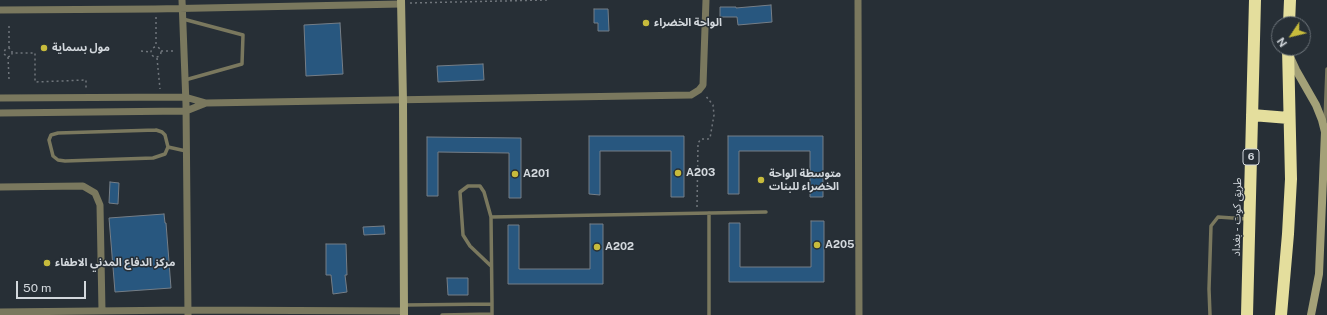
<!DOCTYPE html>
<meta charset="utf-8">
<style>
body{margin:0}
#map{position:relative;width:1327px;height:315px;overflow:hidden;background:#272f36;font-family:"Public Sans",sans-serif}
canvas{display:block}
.north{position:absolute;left:1271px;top:16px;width:40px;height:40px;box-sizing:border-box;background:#272f36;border:1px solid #6c7379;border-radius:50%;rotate:235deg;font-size:11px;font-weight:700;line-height:16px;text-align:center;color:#d3d8dd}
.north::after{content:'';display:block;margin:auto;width:14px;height:18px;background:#c7bb3c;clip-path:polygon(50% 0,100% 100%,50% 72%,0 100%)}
.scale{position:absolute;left:16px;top:281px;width:70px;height:18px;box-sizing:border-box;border:2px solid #d3d8dd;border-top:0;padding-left:5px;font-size:12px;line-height:14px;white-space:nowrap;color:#d3d8dd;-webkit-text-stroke:3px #272f36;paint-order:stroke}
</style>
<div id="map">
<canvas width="1327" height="315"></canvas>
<div class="north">N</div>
<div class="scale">50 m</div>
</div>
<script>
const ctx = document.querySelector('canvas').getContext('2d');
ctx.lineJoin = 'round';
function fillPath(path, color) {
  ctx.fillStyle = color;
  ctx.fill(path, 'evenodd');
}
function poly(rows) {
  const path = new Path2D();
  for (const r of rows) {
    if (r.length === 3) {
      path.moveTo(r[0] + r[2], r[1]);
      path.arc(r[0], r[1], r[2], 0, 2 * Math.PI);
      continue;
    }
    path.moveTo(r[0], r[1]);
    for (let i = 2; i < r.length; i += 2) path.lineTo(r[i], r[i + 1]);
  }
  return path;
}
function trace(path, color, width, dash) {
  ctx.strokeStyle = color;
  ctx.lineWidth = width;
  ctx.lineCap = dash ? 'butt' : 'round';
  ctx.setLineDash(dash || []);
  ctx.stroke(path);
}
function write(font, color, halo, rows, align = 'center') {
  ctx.font = font + ' "Public Sans","Noto Sans Arabic",sans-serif';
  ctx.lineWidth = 3;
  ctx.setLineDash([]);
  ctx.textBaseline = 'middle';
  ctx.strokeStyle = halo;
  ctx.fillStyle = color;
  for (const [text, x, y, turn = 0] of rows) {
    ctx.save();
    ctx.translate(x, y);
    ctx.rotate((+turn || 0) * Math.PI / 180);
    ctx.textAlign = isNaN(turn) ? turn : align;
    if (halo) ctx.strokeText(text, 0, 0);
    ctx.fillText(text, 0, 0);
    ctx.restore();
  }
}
const building = poly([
 [771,5,772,22,738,25,737,17,720,17,720,7,736,7,736,8,771,5],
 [594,9,608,9,609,31,598,31,598,23,594,23,594,9],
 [340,23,343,74,306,76,304,25,340,23],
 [483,64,484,80,438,82,437,66,483,64],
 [589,136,684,136,684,197,671,197,671,151,600,151,600,195,589,194,589,136],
 [728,136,823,136,823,197,810,197,810,151,739,151,739,194,728,194,728,136],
 [427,137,521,138,521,198,509,198,509,153,438,152,438,196,427,196,427,137],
 [110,182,119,183,118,204,109,203,110,182],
 [164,214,165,223,166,223,171,288,115,292,109,218,164,214],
 [811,221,824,221,824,282,729,282,729,223,740,223,740,267,811,267,811,221],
 [590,224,603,224,603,284,508,284,508,225,519,225,519,269,590,269,590,224],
 [384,226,385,234,364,235,363,227,384,226],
 [326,244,346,244,347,275,345,275,347,292,333,294,331,275,326,275,326,244],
 [447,278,468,278,468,295,448,295,447,278]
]);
fillPath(building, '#28577f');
trace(building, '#757e87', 1);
trace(poly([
 [410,3,547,0],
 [156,17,156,47],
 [156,52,5],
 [9,48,9,24],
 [141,51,151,52],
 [161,51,176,51],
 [12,53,12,51,9,48,5,50,4,52,4,54,8,57,12,55,12,53,35,53,35,82,86,80,86,90],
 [8,57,9,79],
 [157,58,160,89],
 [697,207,698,143,701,139,708,139,710,138,714,115,713,105,705,95]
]), '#70767c', 1.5, [2, 3]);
trace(poly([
 [183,19,243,35,242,64,185,80],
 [1325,121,1327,69],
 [156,130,162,132,165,135,168,147,165,154,153,158,65,161,58,160,53,156,49,140,51,135,58,133,156,130],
 [168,147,186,151],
 [709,213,709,315],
 [491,217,766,212],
 [491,266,470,246,463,235,460,192,468,186,480,186,484,192,491,217,492,304,492,315],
 [405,305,492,304],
 [442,315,492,314],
 [1210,315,1209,289,1211,226,1218,217,1247,219]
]), '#7a785e', 3.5);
trace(poly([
 [182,0,186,104,188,315],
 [858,0,859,315],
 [0,10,155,9,401,4],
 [0,98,185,97,206,103,691,95,699,90,703,85,706,0],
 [0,113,186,111,206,103],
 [0,187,83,186,95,193,100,205,102,311],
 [0,312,188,310,404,311]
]), '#7a785e', 7);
trace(poly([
 [401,0,403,101,404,315],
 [1290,57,1296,70,1316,105,1322,120,1325,132,1319,274,1311,315]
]), '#a4a178', 8);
trace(poly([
 [1289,24,1290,0],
 [1252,115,1289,118],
 [1247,315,1255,0],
 [1281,315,1288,234,1291,179,1288,48]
]), '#e4de9d', 12);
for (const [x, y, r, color] of [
 [646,23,4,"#c7bb3c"],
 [44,48,4,"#c7bb3c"],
 [678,173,4,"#c7bb3c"],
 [515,174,4,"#c7bb3c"],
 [761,180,4,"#c7bb3c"],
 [817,245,4,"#c7bb3c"],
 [597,247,4,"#c7bb3c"],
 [47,263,4,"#c7bb3c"]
]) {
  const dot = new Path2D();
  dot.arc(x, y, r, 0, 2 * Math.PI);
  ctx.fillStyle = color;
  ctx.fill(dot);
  trace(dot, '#272f36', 1.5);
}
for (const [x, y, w] of [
 [1251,157,16]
]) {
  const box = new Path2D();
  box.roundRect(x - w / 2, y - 8, w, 16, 3);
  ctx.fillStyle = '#272f36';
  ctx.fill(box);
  trace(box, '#d3d8dd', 1);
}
write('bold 10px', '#d3d8dd', null, [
 ["6",1251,157]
]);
write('bold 11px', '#d3d8dd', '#272f36', [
 ["الواحة الخضراء",654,23],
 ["مول بسماية",52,48],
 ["A203",686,173],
 ["A201",523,174],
 ["متوسطة الواحة",769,174],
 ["الخضراء للبنات",769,187],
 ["A205",825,245],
 ["A202",605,247],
 ["مركز الدفاع المدني الاطفاء",55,263]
], 'left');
write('11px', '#d3d8dd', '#272f36', [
 ["طريق كوت - بغداد",1237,217,-89]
]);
</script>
